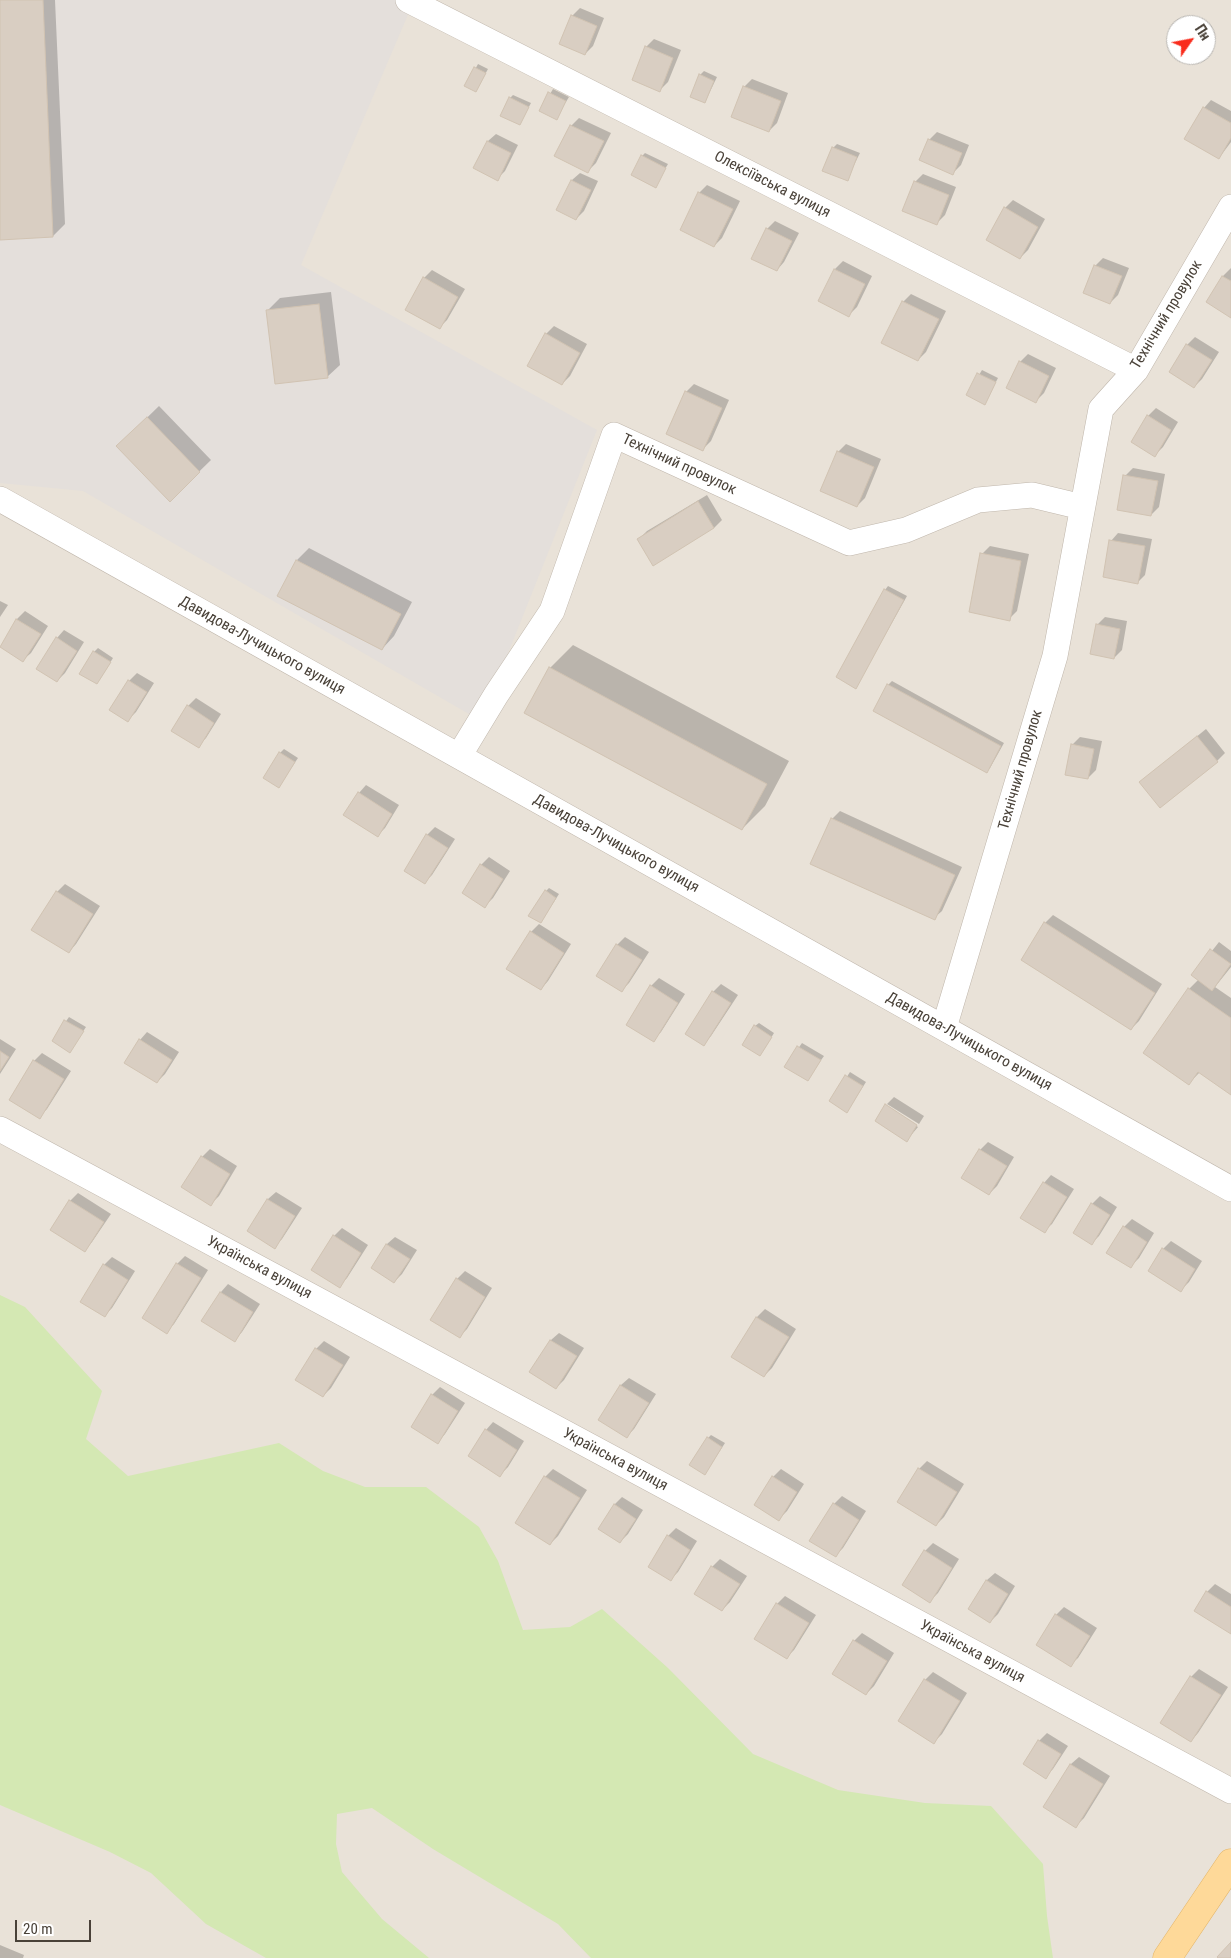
<!DOCTYPE html>
<meta charset="utf-8">
<style>
body{margin:0}
#map{position:relative;width:1231px;height:1958px;overflow:hidden;background:#f5f0ea;font-family:"Roboto Condensed",sans-serif}
canvas{display:block}
.north{position:absolute;left:1166px;top:15px;width:50px;height:50px;box-sizing:border-box;background:#fff;border:1px solid #b6b3af;border-radius:50%;rotate:57deg;font-size:14px;font-weight:700;line-height:20px;text-align:center;color:#494138}
.north::after{content:'';display:block;margin:auto;width:18px;height:22px;background:#f92c1c;clip-path:polygon(50% 0,100% 100%,50% 72%,0 100%)}
.scale{position:absolute;left:15px;top:1920px;width:76px;height:22px;box-sizing:border-box;border:2px solid #494138;border-top:0;padding-left:6px;font-size:15px;line-height:18px;white-space:nowrap;color:#494138;-webkit-text-stroke:4px #fff;paint-order:stroke}
</style>
<div id="map">
<canvas width="1231" height="1958"></canvas>
<div class="north">Пн</div>
<div class="scale">20 m</div>
</div>
<script>
const ctx = document.querySelector('canvas').getContext('2d');
ctx.lineJoin = 'round';
function fillPath(path, color) {
  ctx.fillStyle = color;
  ctx.fill(path, 'evenodd');
}
function poly(rows) {
  const path = new Path2D();
  for (const r of rows) {
    path.moveTo(r[0], r[1]);
    for (let i = 2; i < r.length; i += 2) path.lineTo(r[i], r[i + 1]);
  }
  return path;
}
function trace(path, color, width, dash) {
  ctx.strokeStyle = color;
  ctx.lineWidth = width;
  ctx.lineCap = dash ? 'butt' : 'round';
  ctx.setLineDash(dash || []);
  ctx.stroke(path);
}
function write(font, color, halo, rows, align = 'center') {
  ctx.font = font + ' "Roboto Condensed",sans-serif';
  ctx.lineWidth = 5;
  ctx.setLineDash([]);
  ctx.textBaseline = 'middle';
  ctx.strokeStyle = halo;
  ctx.fillStyle = color;
  for (const [text, x, y, turn = 0] of rows) {
    ctx.save();
    ctx.translate(x, y);
    ctx.rotate((+turn || 0) * Math.PI / 180);
    ctx.textAlign = isNaN(turn) ? turn : align;
    if (halo) ctx.strokeText(text, 0, 0);
    ctx.fillText(text, 0, 0);
    ctx.restore();
  }
}
fillPath(poly([
 [0,0,1231,0,1231,1958,0,1958],
 [1176,25,1206,25,1206,55,1176,55]
]), '#e9e2d8');
fillPath(poly([
 [0,0,407,0,413,3,301,265,597,430,481,721,83,491,0,483]
]), '#e4dfdb');
fillPath(poly([
 [0,1295,25,1307,102,1391,86,1439,128,1476,279,1443,323,1471,365,1487,426,1487,479,1527,498,1561,523,1630,570,1627,602,1609,668,1668,753,1754,838,1790,925,1803,991,1806,1043,1864,1047,1916,1053,1958,591,1958,558,1924,433,1849,372,1808,337,1814,336,1844,342,1872,382,1919,429,1958,266,1958,206,1924,151,1873,110,1852,0,1805]
]), '#d4e8b3');
fillPath(poly([
 [0,0,55,0,65,224,53,236,0,238],
 [580,8,604,18,593,46,585,54,572,16],
 [654,39,681,50,668,82,660,90,646,47],
 [478,64,488,69,476,91,466,86],
 [704,71,717,77,705,102,700,75],
 [752,79,788,93,777,123,769,131,744,87],
 [553,89,569,97,556,118,540,111],
 [513,95,531,103,520,124,510,98],
 [1211,100,1231,111,1231,142,1219,158,1204,108],
 [579,118,611,133,596,163,588,171,571,126],
 [937,132,969,145,961,165,953,173,929,140],
 [496,134,518,145,505,171,497,179,488,141],
 [837,144,860,153,847,179,833,148],
 [645,153,668,164,655,186,642,156],
 [580,173,598,181,584,211,576,219,558,210,572,180],
 [923,174,956,187,945,215,937,223,915,182],
 [707,185,740,201,722,238,714,246,699,193],
 [1013,200,1045,219,1028,250,1020,258,1005,208],
 [775,221,799,233,784,262,777,270,767,229],
 [1103,258,1129,268,1118,295,1110,303,1095,266],
 [843,261,872,276,857,307,849,315,820,301,835,269],
 [1231,268,1231,316,1207,302,1223,276],
 [432,270,465,289,447,320,439,328,424,278],
 [331,292,340,365,327,377,268,310,280,298],
 [911,294,946,311,926,352,918,360,903,302],
 [554,326,587,344,570,376,562,384,546,334],
 [1195,337,1219,352,1202,379,1194,387,1187,345],
 [1028,354,1056,368,1044,393,1036,401,1020,362],
 [982,370,998,378,985,403,967,395],
 [694,384,729,400,711,441,703,449,686,392],
 [159,406,211,460,170,500,118,446],
 [1156,408,1178,422,1163,447,1155,455,1148,416],
 [846,444,881,459,865,498,857,506,838,452],
 [1133,468,1165,474,1159,507,1151,515,1125,476],
 [707,495,722,520,714,528,639,539,647,531],
 [1118,533,1152,539,1145,575,1137,583,1111,541],
 [990,546,1029,554,1017,611,1009,619,982,554],
 [309,548,412,602,394,636,382,649,297,560],
 [888,586,907,596,856,687,885,590],
 [0,601,8,605,0,617],
 [25,611,48,626,31,653,23,660,1,646,17,619],
 [1105,617,1127,621,1122,650,1114,658,1097,625],
 [64,630,84,642,65,673,57,681,57,638],
 [573,645,789,761,765,806,742,829,550,668],
 [98,648,113,658,100,679,94,652],
 [137,673,154,683,136,712,128,720,129,681],
 [892,681,1004,743,990,768,986,771,888,685],
 [196,698,221,714,206,738,198,746,188,706],
 [1206,729,1225,753,1217,761,1141,782],
 [1080,737,1102,741,1096,770,1088,778,1072,745],
 [284,749,298,758,279,786,280,753],
 [366,785,399,805,385,828,377,836,359,793],
 [840,811,962,867,942,911,934,918,832,819],
 [435,827,455,839,432,875,424,883,427,835],
 [489,857,510,871,493,898,485,906,481,865],
 [65,884,100,906,76,944,69,952,57,892],
 [549,888,559,894,541,922,546,891],
 [1053,915,1162,984,1139,1021,1131,1029,1045,923],
 [539,924,571,944,548,981,541,989,531,932],
 [625,937,649,952,629,983,621,991,617,945],
 [1219,942,1231,951,1231,967,1215,987,1231,998,1231,1094,1200,1072,1189,1083,1189,989,1199,979,1193,975],
 [659,978,685,994,661,1032,653,1040,651,986],
 [721,984,738,995,711,1036,704,1044,713,992],
 [69,1017,86,1027,70,1051,53,1040],
 [759,1023,774,1033,763,1051,755,1026],
 [147,1032,179,1052,165,1074,157,1082,140,1040],
 [0,1039,16,1049,0,1074],
 [802,1043,824,1056,807,1080,786,1066],
 [42,1053,71,1071,47,1109,39,1117,10,1099,34,1061],
 [850,1072,866,1082,850,1107,831,1101],
 [894,1097,924,1116,919,1124,887,1104],
 [886,1105,918,1127,907,1140,876,1121],
 [988,1142,1014,1157,997,1186,989,1194,963,1178,980,1150],
 [210,1149,237,1166,219,1196,211,1204,183,1187,202,1157],
 [1051,1175,1074,1189,1052,1224,1044,1231,1044,1183],
 [276,1192,302,1208,282,1239,274,1247,248,1231,268,1199],
 [78,1193,111,1214,92,1242,85,1250,70,1201],
 [1100,1196,1117,1207,1099,1236,1091,1244,1092,1204],
 [1132,1219,1154,1233,1139,1258,1131,1266,1124,1227],
 [342,1228,368,1245,347,1278,339,1286,334,1236],
 [395,1237,417,1250,402,1274,394,1282,372,1268,387,1244],
 [1171,1241,1202,1261,1189,1282,1181,1290,1163,1249],
 [185,1256,208,1270,174,1324,166,1332,144,1318,177,1264],
 [112,1257,135,1271,112,1308,104,1316,82,1301,104,1265],
 [465,1271,492,1288,467,1329,459,1337,457,1279],
 [228,1284,260,1304,242,1332,235,1340,221,1292],
 [765,1309,796,1329,772,1368,764,1376,733,1356,757,1317],
 [559,1333,584,1348,564,1380,556,1388,531,1372,551,1340],
 [324,1341,350,1357,331,1388,323,1396,297,1380,316,1349],
 [629,1378,656,1394,634,1429,627,1436,600,1420,621,1385],
 [440,1387,465,1403,445,1434,438,1442,413,1427,432,1395],
 [493,1422,524,1441,508,1467,500,1475,486,1430],
 [711,1435,725,1443,708,1469,708,1438],
 [927,1461,964,1484,944,1517,936,1525,919,1469],
 [553,1469,587,1490,558,1536,550,1544,517,1523,545,1477],
 [781,1469,804,1484,787,1511,779,1519,773,1477],
 [842,1496,866,1511,843,1548,835,1556,834,1504],
 [622,1497,643,1510,628,1534,620,1542,614,1505],
 [676,1528,697,1541,678,1572,670,1580,668,1536],
 [933,1543,959,1559,938,1593,930,1601,925,1551],
 [720,1559,747,1576,730,1602,722,1610,712,1567],
 [995,1573,1015,1586,998,1614,990,1622,969,1609,987,1580],
 [1215,1584,1231,1594,1231,1633,1207,1592],
 [785,1596,816,1615,794,1650,786,1658,755,1638,777,1604],
 [1064,1607,1097,1628,1078,1658,1070,1665,1056,1615],
 [862,1633,894,1653,874,1686,866,1694,854,1641],
 [1199,1669,1228,1687,1198,1733,1191,1741,1162,1723,1191,1677],
 [933,1672,967,1693,942,1734,934,1742,925,1680],
 [1047,1733,1068,1746,1053,1769,1045,1777,1039,1741],
 [1079,1757,1110,1776,1084,1818,1076,1826,1045,1807,1071,1764],
 [0,1945,24,1955,23,1958,0,1958]
]), '#0003');
const building = poly([
 [0,0,43,0,53,237,0,240,0,0],
 [571,15,597,26,585,55,559,44,571,15],
 [645,46,673,58,660,92,632,80,645,46],
 [474,67,486,73,476,92,464,86,474,67],
 [699,74,714,81,705,103,690,97,699,74],
 [743,86,781,101,769,132,731,117,743,86],
 [548,92,566,101,557,120,539,111,548,92],
 [509,97,529,107,520,125,500,116,509,97],
 [1203,107,1231,123,1231,138,1219,159,1184,139,1203,107],
 [570,125,604,141,588,173,554,156,570,125],
 [928,139,962,153,953,175,919,160,928,139],
 [487,141,511,153,498,181,473,168,487,141],
 [832,147,857,157,848,181,822,171,832,147],
 [641,155,666,168,656,188,631,175,641,155],
 [571,180,591,190,576,220,556,210,571,180],
 [914,181,949,195,937,225,902,211,914,181],
 [698,192,733,209,714,247,680,230,698,192],
 [1004,207,1038,227,1020,259,986,240,1004,207],
 [766,228,792,241,777,271,751,259,766,228],
 [1094,265,1122,276,1110,304,1083,293,1094,265],
 [834,269,865,284,849,317,818,301,834,269],
 [1222,276,1231,281,1231,318,1206,302,1222,276],
 [423,277,458,297,440,329,405,310,423,277],
 [902,301,939,319,918,361,881,343,902,301],
 [319,304,328,378,275,384,266,310,319,304],
 [545,333,580,353,562,385,527,366,545,333],
 [1186,344,1212,360,1194,388,1169,372,1186,344],
 [1019,361,1049,376,1036,403,1006,388,1019,361],
 [977,373,996,382,985,405,966,395,977,373],
 [685,391,722,408,703,451,666,434,685,391],
 [1147,415,1171,430,1155,457,1131,442,1147,415],
 [147,417,200,472,170,502,116,446,147,417],
 [837,451,874,467,857,507,820,491,837,451],
 [1123,475,1158,481,1151,516,1117,510,1123,475],
 [698,501,714,528,653,566,637,539,698,501],
 [1109,540,1145,546,1138,584,1103,577,1109,540],
 [980,553,1021,561,1010,621,969,612,980,553],
 [296,560,401,614,382,650,277,596,296,560],
 [884,589,904,600,856,689,836,677,884,589],
 [16,619,41,634,23,662,0,647,16,619],
 [1096,624,1120,629,1114,659,1090,654,1096,624],
 [56,637,77,651,57,682,36,669,56,637],
 [93,651,111,662,97,684,79,674,93,651],
 [549,667,767,784,742,830,524,713,549,667],
 [128,680,147,692,128,722,109,710,128,680],
 [887,684,1001,746,987,773,873,711,887,684],
 [187,705,214,723,199,748,171,731,187,705],
 [1197,736,1218,762,1160,808,1139,782,1197,736],
 [1071,744,1094,749,1088,779,1065,775,1071,744],
 [279,752,295,762,279,788,263,778,279,752],
 [358,792,392,814,378,837,343,815,358,792],
 [831,818,955,875,935,920,810,864,831,818],
 [426,834,448,848,425,884,404,871,426,834],
 [480,864,503,879,485,908,462,893,480,864],
 [545,890,556,898,541,923,528,916,545,890],
 [56,891,93,914,69,953,31,930,56,891],
 [1044,922,1155,993,1131,1030,1021,960,1044,922],
 [530,931,564,953,541,990,506,969,530,931],
 [616,944,642,960,622,992,596,976,616,944],
 [1210,949,1231,964,1212,991,1191,975,1210,949],
 [650,985,678,1003,654,1042,626,1025,650,985],
 [1188,988,1231,1018,1231,1095,1198,1072,1189,1085,1143,1053,1188,988],
 [712,991,731,1003,704,1046,685,1034,712,991],
 [64,1020,84,1031,70,1053,52,1041,64,1020],
 [754,1025,772,1037,760,1056,742,1045,754,1025],
 [139,1039,172,1060,157,1083,124,1063,139,1039],
 [797,1046,821,1060,808,1081,784,1067,797,1046],
 [0,1051,9,1057,0,1071,0,1051],
 [33,1060,64,1079,40,1119,9,1100,33,1060],
 [845,1075,863,1086,847,1113,829,1101,845,1075],
 [885,1104,917,1125,907,1142,875,1121,885,1104],
 [979,1149,1007,1166,989,1195,961,1178,979,1149],
 [201,1156,230,1174,211,1206,181,1187,201,1156],
 [1043,1182,1067,1197,1045,1233,1020,1218,1043,1182],
 [267,1199,295,1216,275,1249,247,1231,267,1199],
 [69,1200,104,1222,85,1252,50,1230,69,1200],
 [1091,1203,1110,1215,1092,1245,1073,1233,1091,1203],
 [1123,1226,1147,1242,1131,1268,1106,1253,1123,1226],
 [333,1235,361,1253,340,1288,311,1270,333,1235],
 [386,1244,410,1259,394,1283,371,1268,386,1244],
 [1162,1248,1195,1269,1181,1292,1148,1271,1162,1248],
 [176,1263,201,1278,167,1334,142,1318,176,1263],
 [103,1264,128,1280,105,1317,80,1302,103,1264],
 [456,1278,485,1297,460,1338,430,1320,456,1278],
 [220,1292,253,1312,235,1342,201,1321,220,1292],
 [756,1317,789,1337,764,1377,731,1357,756,1317],
 [550,1340,577,1356,556,1389,529,1372,550,1340],
 [315,1348,343,1365,323,1397,295,1380,315,1348],
 [620,1385,649,1403,627,1438,598,1420,620,1385],
 [431,1394,458,1411,438,1444,411,1427,431,1394],
 [485,1429,517,1450,500,1477,468,1456,485,1429],
 [707,1437,722,1447,705,1475,689,1465,707,1437],
 [918,1468,957,1492,936,1526,897,1502,918,1468],
 [544,1476,580,1498,550,1545,515,1523,544,1476],
 [772,1476,797,1492,779,1521,754,1505,772,1476],
 [833,1503,859,1520,836,1557,809,1541,833,1503],
 [614,1504,636,1519,620,1543,598,1529,614,1504],
 [667,1535,690,1550,671,1581,648,1567,667,1535],
 [924,1550,952,1568,930,1603,902,1585,924,1550],
 [711,1566,740,1584,722,1611,694,1594,711,1566],
 [986,1580,1008,1594,990,1623,968,1609,986,1580],
 [1206,1591,1231,1607,1231,1634,1194,1611,1206,1591],
 [776,1603,809,1623,787,1659,754,1639,776,1603],
 [1055,1614,1090,1636,1071,1667,1036,1645,1055,1614],
 [853,1640,887,1661,866,1695,832,1674,853,1640],
 [1190,1676,1221,1695,1191,1742,1160,1723,1190,1676],
 [924,1679,960,1701,934,1744,898,1721,924,1679],
 [1038,1740,1061,1754,1046,1779,1023,1764,1038,1740],
 [1070,1764,1103,1784,1076,1828,1043,1807,1070,1764],
 [1231,1942,1231,1958,1218,1958,1217,1957,1231,1942]
]);
fillPath(building, '#d9cec2');
trace(building, '#d1c3b2', 1);
const minor = poly([
 [408,0,1136,370],
 [0,499,1231,1189],
 [459,756,496,695,552,611,614,435,849,543,906,530,978,500,1032,495,1082,507],
 [944,1028,1055,656,1101,409,1136,370,1231,207],
 [0,1129,1231,1791]
]);
const major = poly([
 [1167,1958,1231,1863]
]);
trace(minor, '#c0b7ac', 26);
trace(major, '#e4b568', 29);
trace(minor, '#fff', 25);
trace(major, '#fed999', 28);
write('15px', '#494138', '#fff', [
 ["Олексіївська вулиця",772,185,27],
 ["Технічний провулок",1167,315,-59],
 ["Технічний провулок",679,465,25],
 ["Давидова-Лучицького вулиця",262,646,29],
 ["Технічний провулок",1021,770,-74],
 ["Давидова-Лучицького вулиця",616,844,29],
 ["Давидова-Лучицького вулиця",969,1042,29],
 ["Українська вулиця",259,1268,28],
 ["Українська вулиця",615,1460,28],
 ["Українська вулиця",972,1652,28]
]);
</script>
